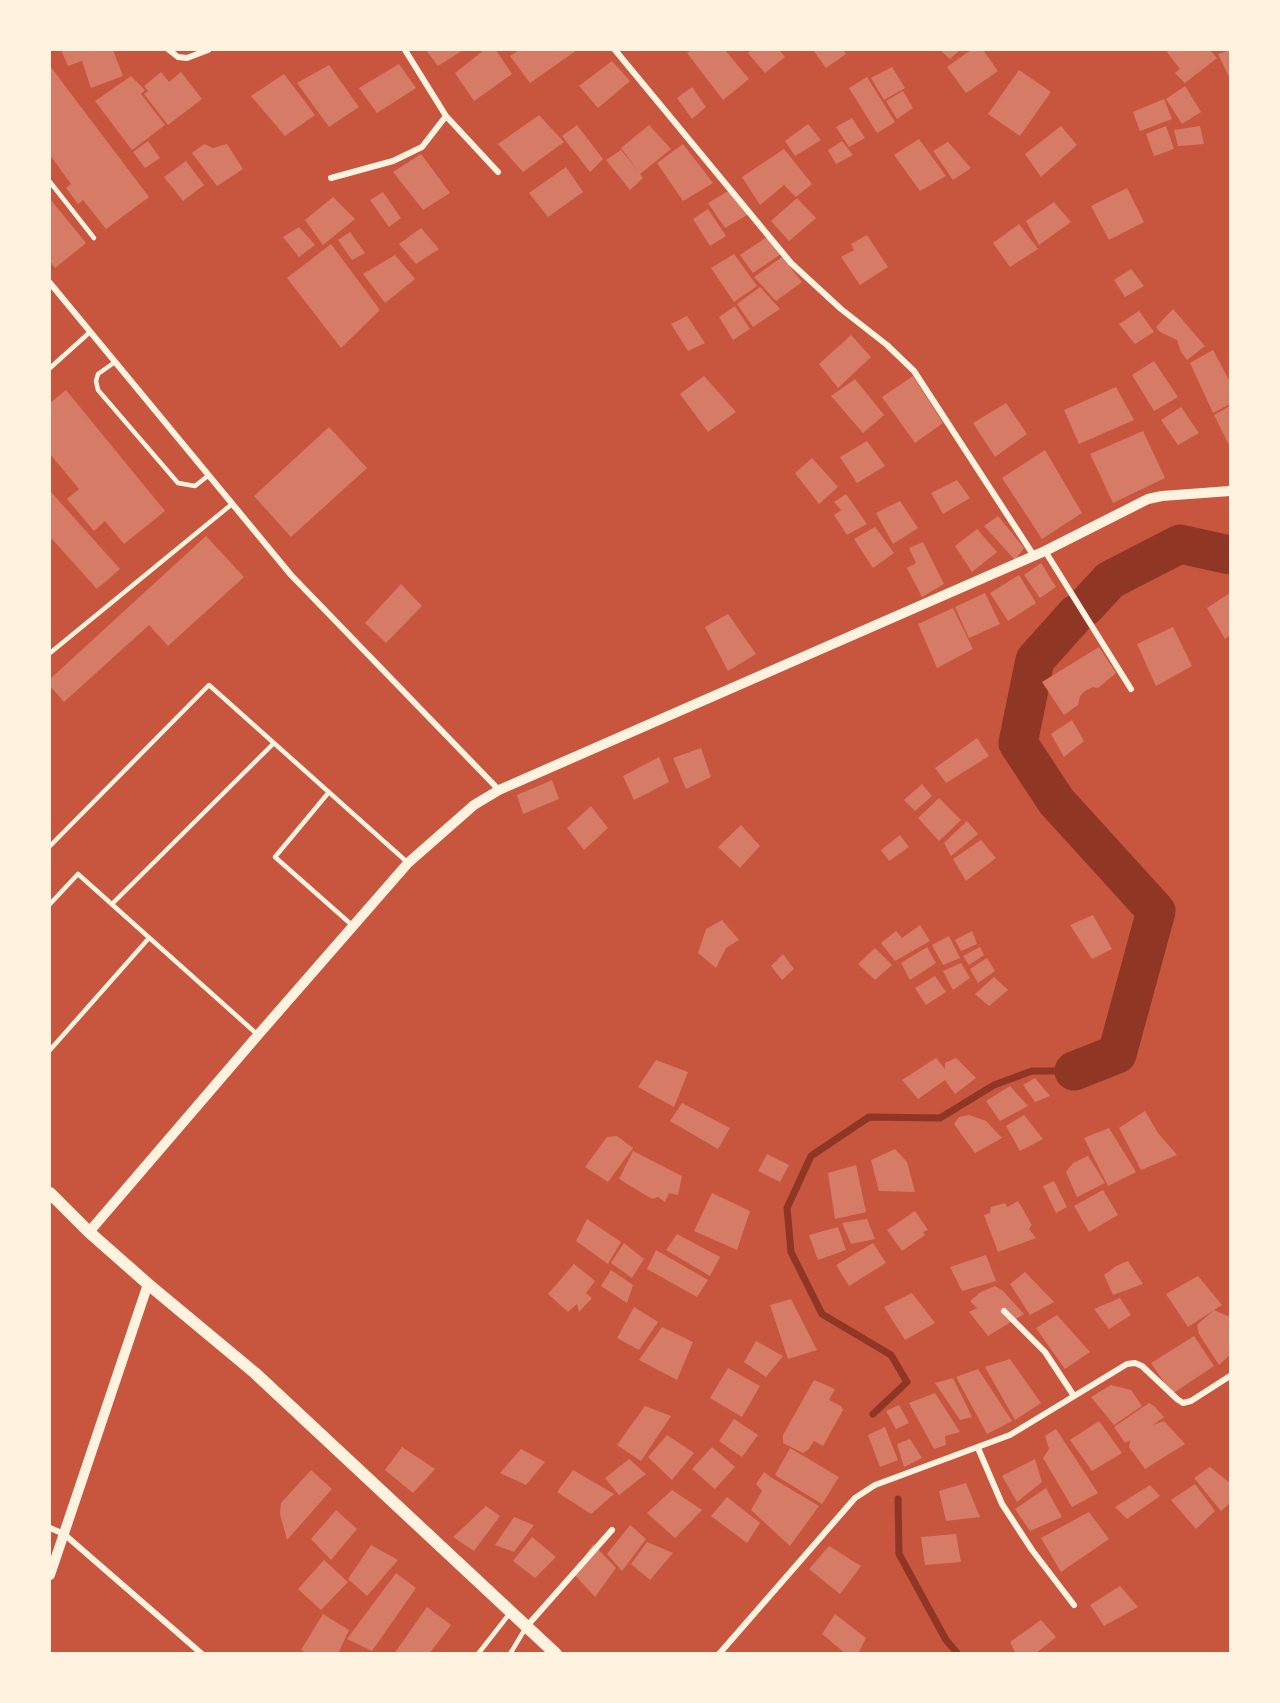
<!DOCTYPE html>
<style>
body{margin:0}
#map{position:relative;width:1280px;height:1703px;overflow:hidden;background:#c8553d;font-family:"Public Sans",sans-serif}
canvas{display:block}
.frame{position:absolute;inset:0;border:51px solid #fff3e0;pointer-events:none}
</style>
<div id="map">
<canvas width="1280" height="1703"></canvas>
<div class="frame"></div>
</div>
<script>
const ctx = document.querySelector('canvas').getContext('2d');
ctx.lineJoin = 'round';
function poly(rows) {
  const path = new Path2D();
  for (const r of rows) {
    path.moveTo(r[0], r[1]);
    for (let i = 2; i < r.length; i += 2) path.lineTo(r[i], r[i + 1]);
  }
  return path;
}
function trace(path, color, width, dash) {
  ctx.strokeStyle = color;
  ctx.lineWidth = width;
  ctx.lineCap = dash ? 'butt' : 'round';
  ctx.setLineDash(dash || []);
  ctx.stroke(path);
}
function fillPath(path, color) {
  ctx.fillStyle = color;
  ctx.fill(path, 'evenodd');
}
trace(poly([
 [873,1414,907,1382,891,1355,822,1314,791,1252,787,1208,811,1156,869,1117,940,1118,994,1085,1032,1071,1074,1071],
 [898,1499,899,1554,946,1640,958,1654]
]), '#8f3625', 7);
trace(poly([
 [1085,607,1110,580,1180,544,1230,555],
 [1074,1071,1117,1054,1156,911,1056,801,1018,743,1035,660,1076,614]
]), '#8f3625', 39);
fillPath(poly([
 [61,50,113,50,123,76,91,88,82,61,68,66],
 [426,50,463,50,438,66],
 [484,50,496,50,512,74,474,101,455,73],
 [519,50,577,50,530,83,510,56],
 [692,50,725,50,749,79,723,100,687,53],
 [752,50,779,50,785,57,765,73,748,53],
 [813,50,843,50,846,54,826,68],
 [940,50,960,50,950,59],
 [971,50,983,50,998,71,966,93,947,67],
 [1169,50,1210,50,1217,58,1185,83,1175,73,1180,69,1167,52],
 [1230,50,1230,79,1218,54],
 [612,61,630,81,598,108,579,86],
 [399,64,416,88,377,113,359,88],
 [329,65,359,107,329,127,297,83],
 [50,66,149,197,106,229,83,200,78,204,66,188,71,184,50,155],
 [892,67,905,88,884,100,871,78],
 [1019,70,1051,92,1020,136,988,114],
 [161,72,169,82,181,72,202,99,168,125,144,94,148,91,144,86],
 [284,74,315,115,285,136,251,96],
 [131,76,145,90,141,94,165,125,132,150,95,101],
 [867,77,895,122,877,133,849,88],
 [1185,86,1201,112,1182,124,1166,99],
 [692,87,706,107,692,119,677,98],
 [903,91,913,108,897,119,886,101],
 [1164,99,1172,119,1140,131,1133,112],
 [539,115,564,142,523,172,498,144],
 [852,118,865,138,849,147,836,127],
 [808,124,821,140,795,156,785,141],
 [577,125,603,159,590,172,562,136],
 [649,125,671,149,640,174,643,178,630,190,606,160,621,150,638,171,621,148],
 [1061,126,1077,145,1041,177,1025,154],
 [1166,126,1174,149,1154,156,1146,134],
 [1200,126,1204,144,1178,146,1174,130],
 [919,139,946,176,920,191,894,155],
 [148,141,160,158,145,168,133,152],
 [842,141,853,155,836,164,828,150],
 [948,142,971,168,953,180,933,151],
 [204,144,213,148,227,144,243,169,217,186,192,153],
 [683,144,713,183,683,201,657,163],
 [784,149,812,184,796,197,784,185,760,205,742,177],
 [421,154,450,193,423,210,393,172],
 [186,161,204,185,183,201,164,177],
 [566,167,583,192,548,217,529,193],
 [1127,188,1144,222,1109,240,1091,206],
 [730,190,749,214,725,228,708,203],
 [383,192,401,218,389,227,370,200],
 [333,197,355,219,323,245,305,220],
 [797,198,816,218,789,241,771,221],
 [50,199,86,243,55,268,50,261],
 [1054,202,1071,222,1039,245,1026,221],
 [708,209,726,236,710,246,693,219],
 [1019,224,1038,249,1010,267,993,243],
 [299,227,315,245,299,257,283,237],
 [421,228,439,249,416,264,399,244],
 [350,232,365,253,352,260,338,240],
 [867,235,888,267,860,285,841,257,854,250,851,244],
 [767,237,781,254,753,273,740,255],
 [331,244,380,310,341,348,287,278],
 [734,254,757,286,734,302,711,268],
 [395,255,415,279,385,303,363,274],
 [782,257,802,282,776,301,754,277],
 [1131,269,1144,286,1125,297,1114,280],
 [760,287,780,309,753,327,737,304],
 [735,306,750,329,733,340,719,317],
 [1173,309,1205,346,1187,360,1181,352,1177,340,1160,332,1156,327],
 [1139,311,1154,332,1135,344,1119,324],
 [687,316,705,343,688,351,671,324],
 [851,335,871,357,838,388,819,364],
 [1213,350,1230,382,1230,404,1213,413,1190,363],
 [1154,361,1178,397,1154,411,1132,375],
 [704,376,736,412,708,432,680,394],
 [913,376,943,423,915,443,882,397],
 [855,379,884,415,863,433,831,396],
 [1116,387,1134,420,1079,444,1064,410],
 [66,390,165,511,124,544,105,521,94,531,67,499,79,489,50,454,50,403],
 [1006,403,1027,434,995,457,973,423],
 [1230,406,1230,447,1214,415],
 [1181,407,1199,433,1178,445,1161,420],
 [329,427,367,468,291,537,254,496],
 [1143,431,1165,478,1113,503,1090,454],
 [867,441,885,466,857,483,840,457],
 [1045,450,1082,513,1042,539,1002,478],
 [812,458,838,487,819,504,795,473],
 [957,480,970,498,943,514,931,493],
 [51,492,120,569,97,589,52,539,50,542],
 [846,494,867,524,847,535,834,515,841,510,834,502],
 [900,501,918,528,893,544,876,513],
 [998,516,1024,548,1015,560,984,526],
 [875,527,894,553,873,568,854,539],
 [977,529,997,552,972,572,955,546],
 [206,536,244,577,168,646,149,625,64,702,50,686,50,679],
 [923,542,944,584,922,597,907,568,916,563,909,548],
 [1041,563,1056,587,1040,598,1024,575],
 [1019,575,1036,603,1008,621,990,593],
 [401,584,422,606,386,643,365,623],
 [985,593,1000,624,969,638,955,607],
 [1230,593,1230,635,1225,639,1207,608],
 [953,608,973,649,937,668,918,624],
 [728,614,756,654,728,671,705,627],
 [1173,627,1192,666,1156,686,1137,644],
 [1099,647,1116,673,1098,688,1093,687,1085,691,1080,696,1078,705,1064,715,1042,682],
 [1072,720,1084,741,1064,757,1051,734],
 [977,738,989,756,946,783,935,768],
 [701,748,711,777,686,789,673,758],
 [659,757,669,782,634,800,623,776],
 [552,780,559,799,523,814,517,795],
 [922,784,932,796,915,811,904,800],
 [939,798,961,820,939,841,918,818],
 [591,806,608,828,584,850,567,828],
 [967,821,978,834,951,856,944,843],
 [741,825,760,846,740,868,718,847],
 [900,835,909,847,889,861,881,850],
 [981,840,996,858,966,881,953,859],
 [1093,915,1112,949,1092,959,1070,925],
 [722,920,739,940,726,948,716,968,698,953,706,929],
 [920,925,930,941,895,961,881,943,896,931,902,938],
 [972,931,977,944,961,951,955,940],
 [949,936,960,958,943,965,932,945],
 [927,947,936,963,910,980,901,963],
 [980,947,984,955,969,965,963,956],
 [875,948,892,965,875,980,858,964],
 [783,954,794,969,782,980,771,966],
 [987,958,995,971,978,983,970,969],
 [961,963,970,978,953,990,943,971],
 [935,976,946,992,926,1005,915,988],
 [994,977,1008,990,989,1006,975,994],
 [936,1058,945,1069,945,1063,956,1058,976,1078,955,1094,945,1080,918,1099,902,1080],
 [656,1060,688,1072,674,1107,638,1087],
 [1035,1078,1050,1096,1035,1102,1023,1085],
 [1010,1086,1028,1106,1000,1121,986,1101],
 [682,1103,730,1128,718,1149,670,1121],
 [1145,1111,1158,1133,1177,1155,1141,1170,1119,1128],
 [969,1115,986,1121,1002,1138,975,1153,954,1124,959,1117],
 [1024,1115,1043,1139,1020,1151,1006,1126],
 [1109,1128,1136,1172,1108,1186,1084,1138],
 [617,1136,633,1148,608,1182,585,1167,607,1137],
 [895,1149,907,1162,915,1192,879,1191,871,1160],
 [633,1151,682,1176,678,1195,669,1193,665,1202,658,1197,652,1199,619,1179],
 [767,1154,789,1165,780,1182,758,1171],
 [1088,1156,1105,1183,1077,1197,1066,1172,1073,1163],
 [856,1165,866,1212,835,1219,828,1173],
 [1054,1181,1067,1207,1056,1213,1043,1186],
 [1103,1190,1118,1215,1089,1232,1074,1206],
 [712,1193,750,1211,737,1250,694,1231],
 [1018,1201,1032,1225,1029,1229,1036,1238,998,1252,984,1215,990,1213,991,1207,1005,1203,1007,1207],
 [915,1211,928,1230,923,1232,925,1235,902,1251,887,1230],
 [587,1219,621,1242,608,1264,576,1241],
 [867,1219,875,1239,851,1244,842,1223],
 [838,1227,846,1250,818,1260,809,1235],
 [677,1234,720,1257,710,1276,666,1250],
 [624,1243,644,1259,632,1278,611,1263],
 [873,1243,886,1263,849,1286,836,1265],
 [656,1250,708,1280,697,1297,647,1269],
 [986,1255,996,1281,962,1291,950,1267],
 [1128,1261,1143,1284,1113,1295,1104,1275,1116,1266],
 [574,1264,595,1281,586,1293,592,1298,579,1312,577,1304,568,1312,548,1294],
 [611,1270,633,1285,627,1303,601,1286],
 [1025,1272,1054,1302,1030,1315,1010,1284],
 [1198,1276,1222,1305,1214,1310,1230,1317,1230,1355,1219,1365,1199,1334,1197,1325,1214,1310,1188,1327,1166,1294],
 [995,1286,1003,1291,1024,1314,988,1336,969,1312,977,1308,970,1301,981,1292],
 [912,1293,935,1323,905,1340,884,1307],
 [1120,1298,1131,1315,1109,1329,1094,1309],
 [791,1299,817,1350,788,1359,770,1305],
 [634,1307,658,1322,639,1350,617,1338],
 [1057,1315,1090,1352,1065,1369,1036,1328],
 [662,1327,693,1342,677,1380,639,1360],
 [1194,1336,1214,1366,1172,1394,1151,1363],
 [756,1341,783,1356,766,1377,744,1362],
 [1010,1359,1041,1403,1015,1420,985,1367],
 [728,1368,760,1386,742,1417,710,1398],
 [978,1369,1012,1421,987,1434,956,1377],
 [953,1378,972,1417,960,1420,935,1383],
 [814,1380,835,1389,829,1400,841,1406,843,1410,823,1446,814,1441,808,1450,803,1453,783,1443,783,1435],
 [1111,1385,1131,1390,1142,1406,1114,1425,1091,1397],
 [935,1393,960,1432,945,1436,946,1445,934,1449,909,1403],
 [1149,1403,1154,1406,1164,1417,1153,1425,1164,1421,1185,1444,1145,1469,1129,1447,1130,1440,1125,1443,1114,1427],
 [899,1405,909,1423,896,1429,886,1411],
 [645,1406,671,1416,641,1461,617,1445],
 [734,1419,758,1435,742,1457,719,1441],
 [1099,1421,1122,1453,1092,1471,1070,1440],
 [885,1427,898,1460,880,1467,868,1435],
 [1056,1429,1098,1493,1072,1507,1043,1458,1049,1449,1045,1436],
 [667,1435,694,1453,672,1480,648,1457],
 [910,1439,922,1458,904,1467,897,1444],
 [402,1447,435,1469,413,1493,385,1470],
 [712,1447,735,1467,715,1489,692,1469],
 [790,1448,839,1477,822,1504,775,1475],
 [521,1449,545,1462,526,1485,500,1473],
 [629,1459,646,1474,619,1495,605,1478],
 [1035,1459,1042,1482,1017,1502,1002,1476],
 [1210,1467,1230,1483,1230,1503,1221,1511,1194,1478],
 [311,1470,332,1489,287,1540,280,1514,281,1503],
 [573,1470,614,1494,591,1514,557,1492],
 [764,1472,772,1478,819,1506,790,1546,751,1510,762,1491,756,1484],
 [966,1483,980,1517,946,1521,939,1491],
 [1195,1484,1215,1511,1196,1529,1171,1500],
 [1150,1485,1160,1496,1127,1519,1115,1507],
 [1046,1488,1062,1517,1030,1531,1015,1509],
 [672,1490,702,1510,675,1538,647,1513],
 [727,1497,760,1523,747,1543,711,1516],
 [486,1506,500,1516,474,1551,453,1537],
 [336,1510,357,1529,331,1560,311,1539],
 [1089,1512,1109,1539,1061,1572,1041,1538],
 [514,1517,534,1525,514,1552,495,1545],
 [630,1525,646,1539,622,1571,607,1554],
 [956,1534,961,1562,925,1565,921,1537],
 [532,1537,556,1557,535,1578,513,1561],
 [647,1542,673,1553,650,1580,631,1564],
 [593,1544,616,1568,595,1597,573,1573],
 [371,1545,398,1560,367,1596,348,1579],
 [829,1546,861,1566,840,1594,809,1569],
 [324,1560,348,1582,321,1610,298,1589],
 [396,1573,416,1588,372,1651,347,1639],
 [1120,1586,1138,1607,1104,1626,1090,1605],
 [427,1607,451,1625,429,1654,394,1654],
 [323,1614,349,1630,338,1654,307,1654,301,1650],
 [835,1614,866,1638,858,1654,846,1654,822,1634],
 [1041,1620,1056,1637,1035,1654,1016,1654,1010,1642]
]), '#d67c66');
trace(poly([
 [50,182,94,238],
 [115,362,98,374,96,381,98,390,178,483,195,486,209,475],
 [50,368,90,332],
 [50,653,232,504],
 [329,792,275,857,353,926],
 [50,846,209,685,407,862],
 [50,904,78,874,258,1035],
 [112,904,274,743],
 [50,1050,149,938],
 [478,1654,510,1613],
 [510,1654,525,1629]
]), '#fff3e0', 4.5);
trace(poly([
 [169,50,178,57,187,58,208,50],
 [615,50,791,263,841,309,887,345,914,371,1034,556],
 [446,116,498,172],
 [331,178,393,161,422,147,446,116,405,50],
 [50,283,291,575,499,790],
 [1045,551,1131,689],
 [1004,1311,1045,1352,1074,1396],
 [978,1448,1002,1504,1032,1550,1074,1605],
 [50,1528,64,1534,202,1654],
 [527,1626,612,1530],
 [719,1654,855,1498,875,1485,1010,1435,1127,1364,1135,1363,1142,1366,1177,1399,1183,1403,1191,1401,1230,1376]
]), '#fff3e0', 6);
trace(poly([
 [89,1232,258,1035,408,863,474,805,499,790,1045,551,1148,499,1162,496,1230,491],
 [50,1575,148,1284]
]), '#fff3e0', 10);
trace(poly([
 [50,1193,89,1232,148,1284,255,1373,556,1654]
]), '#fff3e0', 12);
</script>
